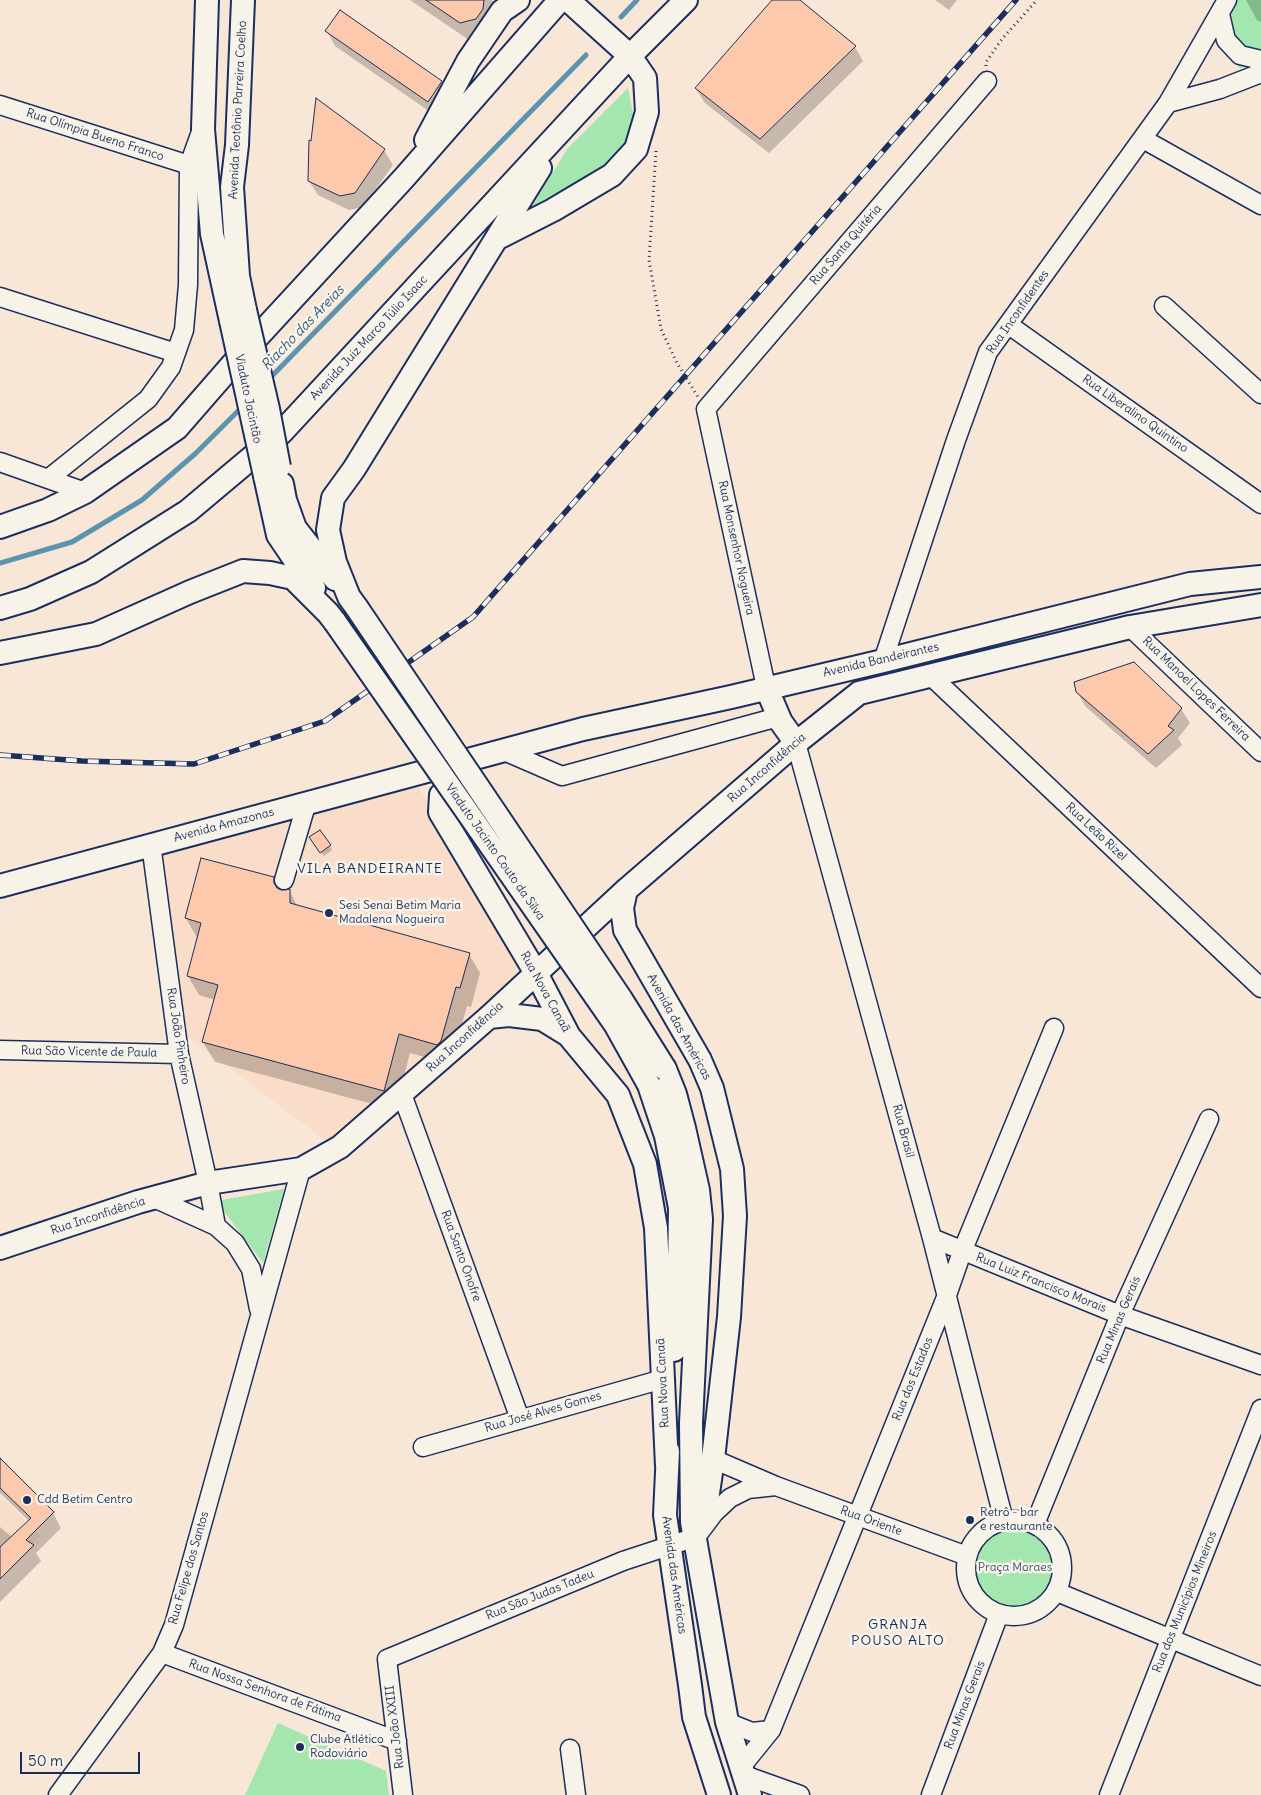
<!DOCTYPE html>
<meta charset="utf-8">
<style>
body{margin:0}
#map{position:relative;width:1261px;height:1795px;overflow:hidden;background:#f8e6d6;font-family:Delius,sans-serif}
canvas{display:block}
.scale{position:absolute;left:20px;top:1752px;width:120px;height:22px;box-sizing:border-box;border:2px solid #1b2f5e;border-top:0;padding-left:6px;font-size:15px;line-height:18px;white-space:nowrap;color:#1b2f5e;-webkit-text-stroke:4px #f7f3e8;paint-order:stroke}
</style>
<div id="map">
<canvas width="1261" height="1795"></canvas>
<div class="scale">50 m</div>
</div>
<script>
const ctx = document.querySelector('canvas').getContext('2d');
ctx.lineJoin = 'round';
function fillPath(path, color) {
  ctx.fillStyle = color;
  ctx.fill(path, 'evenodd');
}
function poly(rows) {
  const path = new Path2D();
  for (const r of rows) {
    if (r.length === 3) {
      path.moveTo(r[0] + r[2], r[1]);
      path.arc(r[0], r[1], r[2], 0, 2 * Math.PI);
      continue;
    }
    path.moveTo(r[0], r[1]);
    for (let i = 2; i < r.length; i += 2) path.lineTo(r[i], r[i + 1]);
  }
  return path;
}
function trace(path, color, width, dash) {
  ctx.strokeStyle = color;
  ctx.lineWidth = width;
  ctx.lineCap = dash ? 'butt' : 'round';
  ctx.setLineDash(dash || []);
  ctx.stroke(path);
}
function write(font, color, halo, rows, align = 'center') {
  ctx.font = font + ' Delius,sans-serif';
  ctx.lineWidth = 5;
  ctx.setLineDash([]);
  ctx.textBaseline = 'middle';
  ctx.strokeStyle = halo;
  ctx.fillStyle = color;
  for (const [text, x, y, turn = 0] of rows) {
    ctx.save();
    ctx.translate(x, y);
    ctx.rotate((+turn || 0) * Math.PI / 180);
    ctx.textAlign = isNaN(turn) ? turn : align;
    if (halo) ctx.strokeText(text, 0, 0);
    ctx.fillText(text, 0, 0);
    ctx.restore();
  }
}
fillPath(poly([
 [416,783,528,975,329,1143,183,1033,158,851],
 [0,1495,41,1536,0,1573]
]), '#f9ddc9');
fillPath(poly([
 [1219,0,1261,0,1261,64,1240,68,1204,27],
 [628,88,635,124,616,161,532,206,568,148],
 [284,1189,263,1263,216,1201],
 [1015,1568,43],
 [278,1723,386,1771,389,1795,245,1795]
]), '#a3e6b0');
fillPath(poly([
 [410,0,492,0,496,8,472,42],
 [774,0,798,0,855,47,863,61,769,153,705,103,696,89],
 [935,0,957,0,949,10],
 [1246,0,1261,0,1261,22,1257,20],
 [340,12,441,82,450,97,436,116,335,46,327,31],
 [317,100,384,150,393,165,363,207,349,210,318,195,309,181],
 [1077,692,1181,709,1190,723,1178,738,1182,745,1156,768,1086,707],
 [313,842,330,846,332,850,324,856],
 [202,860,273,879,280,891,289,890,298,907,469,954,480,973,471,1007,467,1006,452,1061,449,1064,410,1053,395,1110,215,1062,203,1042,215,1000,199,995,188,976,197,938,186,918],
 [0,1460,53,1513,61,1528,36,1553,41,1561,0,1602,0,1527,12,1537,29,1521,0,1493]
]), '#0003');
trace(poly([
 [621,17,637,0],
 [268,380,586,55],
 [0,563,72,542,142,500,196,453,243,406]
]), '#5c94af', 5);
const building = poly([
 [426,0,484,0,483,9,476,19,460,23,426,0],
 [772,0,800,0,856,46,760,139,695,88,772,0],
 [340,10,442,81,428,102,325,31,340,10],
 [316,98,385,149,355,193,340,196,308,181,309,140,311,141,316,98],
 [1134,662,1182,708,1168,726,1174,730,1148,754,1076,692,1074,682,1134,662],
 [320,830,331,845,320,853,309,837,320,830],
 [201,858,274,877,274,883,277,888,281,890,290,889,290,903,470,953,460,988,456,987,441,1041,437,1045,399,1034,384,1091,202,1042,218,985,187,976,201,923,185,918,201,858],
 [0,1458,54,1512,26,1540,34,1545,0,1579,0,1547,31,1518,0,1488,0,1458]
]);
fillPath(building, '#fcc9ac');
trace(building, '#1b2f5e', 1);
const minor = poly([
 [1220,14,1226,40,1240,55,1261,60],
 [1168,103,1220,89,1261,73],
 [0,105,189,165],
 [1143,139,1261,205],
 [0,297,176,353],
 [1164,306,1261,394],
 [1009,325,1261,504],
 [0,462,85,492],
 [48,479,148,399,171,367,184,330,188,285,189,165,202,129],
 [1130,627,1261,752],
 [883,661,956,440,988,352,1168,103,1227,0],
 [931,676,1261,988],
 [766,687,706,409,987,81],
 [796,743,932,1238,1004,1521],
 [502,750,562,776,778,717],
 [151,844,179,1054,208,1183,216,1226],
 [284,880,307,802],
 [0,1050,179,1054],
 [402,1094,520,1419],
 [154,1198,216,1226,235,1243,251,1269,259,1309],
 [932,1238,1120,1315,1261,1365],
 [423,1447,663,1379],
 [713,1459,776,1486,967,1556],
 [1014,1568,48],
 [1035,1524,1120,1315,1209,1119],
 [1057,1592,1261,1676],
 [162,1653,397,1741],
 [727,1722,752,1732,771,1730],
 [570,1749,576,1795],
 [741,1767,771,1730,947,1295,962,1252,1054,1028],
 [744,1775,800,1795],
 [58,1795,162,1653,174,1625,301,1169],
 [403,1795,387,1659,623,1561,696,1537,714,1513,730,1498,748,1489,776,1486],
 [931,1795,999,1614],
 [1109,1795,1261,1409]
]);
const major = poly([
 [207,0,203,129,212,234,231,321],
 [243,0,237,145,232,187,238,276,245,310],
 [426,140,468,61,502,11,518,0],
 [498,238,553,210,612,175,636,149,647,112,645,78,630,56,568,0],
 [265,476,278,535,314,588],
 [282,484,285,500,295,528,335,579],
 [0,527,48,510,85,492,177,428,238,358,404,178,560,0],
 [0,608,30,599,91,572,188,511,282,432,630,56,686,0],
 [357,608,349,597,335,562,328,530,333,498,354,469,540,168],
 [0,653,96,634,190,592,243,571,270,573,293,578,328,613,335,622],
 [766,687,781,722,796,743],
 [465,774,441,795,440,812,536,973,569,1036,618,1095,645,1164,656,1228,667,1466],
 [0,886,583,729,731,697,883,661,1190,584,1261,577],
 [626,890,622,908,625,930,700,1060,712,1088,732,1169,735,1216,729,1317,713,1459,707,1500,702,1511,693,1521],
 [489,1017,509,1015,542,1019,568,1035],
 [665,1069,675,1094,684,1128,698,1190,701,1219,691,1423,692,1522,727,1722,750,1795],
 [649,1085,666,1136,680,1208,679,1273,674,1350],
 [0,1248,138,1202,208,1183,301,1169,340,1147,489,1017,626,890,796,743,859,693,1130,627,1261,605],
 [668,1451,665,1515,690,1685,694,1717,719,1795]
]);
trace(minor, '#1b2f5e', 21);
trace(major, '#1b2f5e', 26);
trace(poly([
 [986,66,986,62,1002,39,1037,0],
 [656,151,649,260,661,329,677,363,698,397]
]), '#1b2f5e', 3, [1, 4]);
trace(minor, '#f7f3e8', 18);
trace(major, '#f7f3e8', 22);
const rail = poly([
 [0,755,82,761,194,764,325,721,473,617,1016,0]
]);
trace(rail, '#1b2f5e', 5.5);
trace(rail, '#f7f3e8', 4, [11]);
const majorBridge = poly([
 [245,310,268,409,279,467],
 [231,321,265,476],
 [357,608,621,999,665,1069],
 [335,622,615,1024,649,1085]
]);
trace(majorBridge, '#1b2f5e', 26, []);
trace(majorBridge, '#f7f3e8', 22);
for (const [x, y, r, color] of [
 [329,913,5,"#1b2f5e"],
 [27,1500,5,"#1b2f5e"],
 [970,1520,5,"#1b2f5e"],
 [300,1747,5,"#1b2f5e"]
]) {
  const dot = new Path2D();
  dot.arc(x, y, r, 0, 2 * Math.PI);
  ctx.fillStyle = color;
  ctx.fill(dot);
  trace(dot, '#f7f3e8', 2);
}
write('12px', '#1b2f5e', '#f7f3e8', [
 ["Avenida Teotônio Parreira Coelho",238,110,-87],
 ["Rua Olímpia Bueno Franco",95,135,18],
 ["Rua Santa Quitéria",846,245,-49],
 ["Rua Inconfidentes",1018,312,-55],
 ["Avenida Juiz Marco Túlio Isaac",369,338,-47],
 ["Viaduto Jacintão",248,399,78],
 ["Rua Liberalino Quintino",1135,414,35],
 ["Rua Monsenhor Nogueira",736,548,78],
 ["Avenida Bandeirantes",881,660,-13],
 ["Rua Manoel Lopes Ferreira",1196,689,44],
 ["Rua Inconfidência",767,768,-41],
 ["Avenida Amazonas",224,825,-15],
 ["Rua Leão Rizel",1096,832,43],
 ["Viaduto Jacinto Couto da Silva",495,852,55],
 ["Rua Nova Canaã",545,992,61],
 ["Avenida das Américas",679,1027,61],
 ["Rua João Pinheiro",178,1036,81],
 ["Rua Inconfidência",465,1037,-42],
 ["Rua São Vicente de Paula",89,1052,1],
 ["Rua Brasil",903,1131,75],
 ["Rua Inconfidência",98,1216,-18],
 ["Rua Santo Onofre",461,1256,70],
 ["Rua Luiz Francisco Morais",1041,1283,22],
 ["Rua Minas Gerais",1119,1320,-67],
 ["Rua dos Estados",913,1379,-68],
 ["Rua Nova Canaã",663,1383,-93],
 ["Rua José Alves Gomes",543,1412,-16],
 ["Rua Oriente",871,1521,20],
 ["Rua Felipe dos Santos",189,1568,-74],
 ["Avenida das Américas",674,1575,82],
 ["Rua São Judas Tadeu",540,1595,-22],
 ["Rua dos Municípios Mineiros",1185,1602,-68],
 ["Rua Nossa Senhora de Fátima",265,1691,20],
 ["Rua Minas Gerais",965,1705,-69],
 ["Rua João XXIII",395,1727,-97]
]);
write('12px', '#1b2f5e', '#f7f3e8', [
 ["Sesi Senai Betim Maria",339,906],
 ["Madalena Nogueira",339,920],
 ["Cdd Betim Centro",37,1500],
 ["Retrô - bar",980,1513],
 ["e restaurante",980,1527],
 ["Clube Atlético",310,1740],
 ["Rodoviário",310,1754]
], 'left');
write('12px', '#36546e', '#f7f3e8', [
 ["Praça Moraes",1015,1568]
]);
write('italic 14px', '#365980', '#f7f3e8', [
 ["Riacho das Areias",303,328,-46]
]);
ctx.letterSpacing = '1px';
write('14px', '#1b2f5e', '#f7f3e8', [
 ["VILA BANDEIRANTE",370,869],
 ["GRANJA",898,1625],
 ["POUSO ALTO",898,1641]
]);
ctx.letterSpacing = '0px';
</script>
